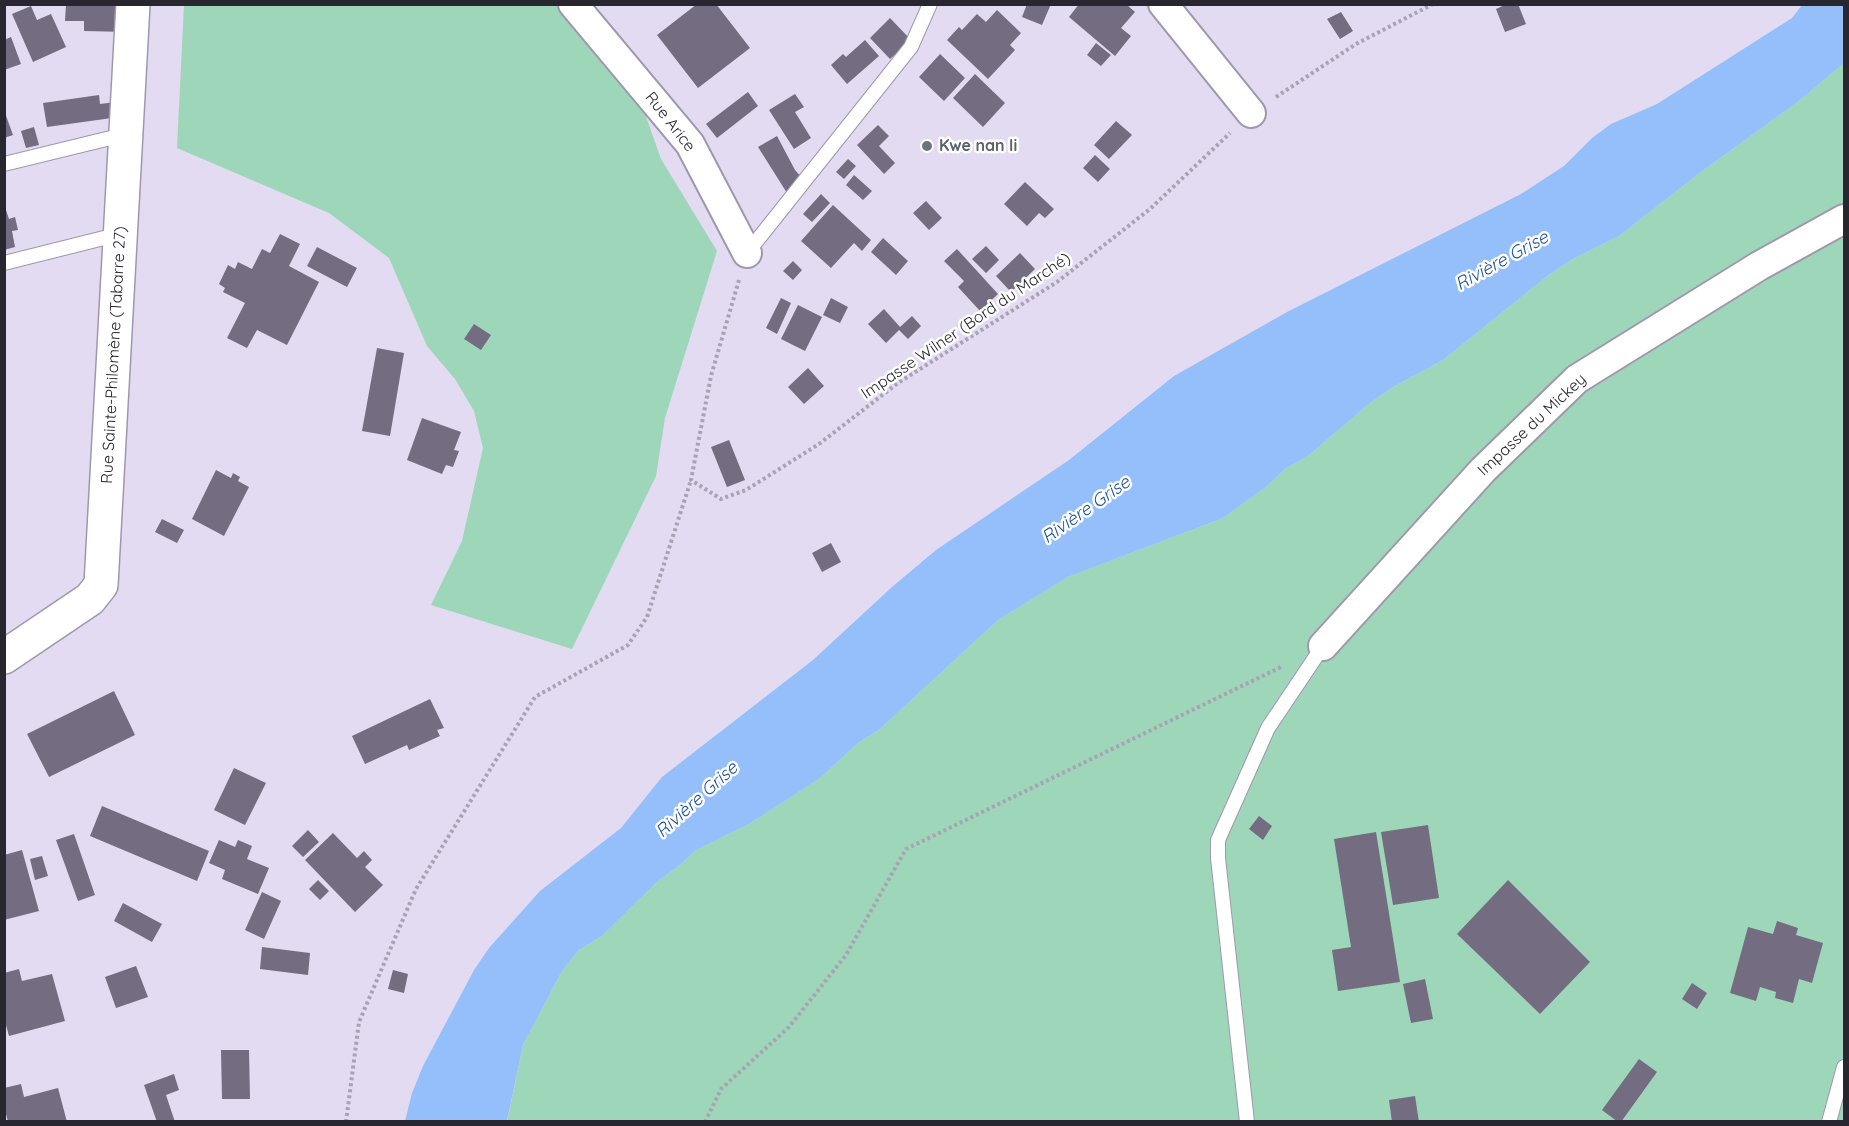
<!DOCTYPE html>
<meta charset="utf-8">
<style>
body{margin:0}
#map{position:relative;width:1849px;height:1126px;overflow:hidden;background:#e2dbf1;font-family:Quicksand,sans-serif}
canvas{display:block}
.frame{position:absolute;inset:0;border:6px solid #28262e;pointer-events:none}
</style>
<div id="map">
<canvas width="1849" height="1126"></canvas>
<div class="frame"></div>
</div>
<script>
const ctx = document.querySelector('canvas').getContext('2d');
ctx.lineJoin = 'round';
function fillPath(path, color) {
  ctx.fillStyle = color;
  ctx.fill(path, 'evenodd');
}
function poly(rows) {
  const path = new Path2D();
  for (const r of rows) {
    path.moveTo(r[0], r[1]);
    for (let i = 2; i < r.length; i += 2) path.lineTo(r[i], r[i + 1]);
  }
  return path;
}
function trace(path, color, width, dash) {
  ctx.strokeStyle = color;
  ctx.lineWidth = width;
  ctx.lineCap = dash ? 'butt' : 'round';
  ctx.setLineDash(dash || []);
  ctx.stroke(path);
}
function write(font, color, halo, rows, align = 'center') {
  ctx.font = font + ' Quicksand,sans-serif';
  ctx.lineWidth = 5;
  ctx.setLineDash([]);
  ctx.textBaseline = 'middle';
  ctx.strokeStyle = halo;
  ctx.fillStyle = color;
  for (const [text, x, y, turn = 0] of rows) {
    ctx.save();
    ctx.translate(x, y);
    ctx.rotate((+turn || 0) * Math.PI / 180);
    ctx.textAlign = isNaN(turn) ? turn : align;
    if (halo) ctx.strokeText(text, 0, 0);
    ctx.fillText(text, 0, 0);
    ctx.restore();
  }
}
fillPath(poly([
 [184,5,563,5,643,108,661,159,717,251,665,418,656,476,572,649,431,605,462,541,483,448,474,411,455,379,427,346,389,258,329,213,177,148],
 [1844,63,1844,1121,507,1122,523,1045,562,971,579,950,602,936,658,881,680,865,696,850,749,824,819,779,858,743,880,729,998,620,1068,577,1223,518,1266,487,1285,469,1308,456,1370,403,1393,387,1443,360,1550,274,1573,259,1619,236,1701,172,1799,101]
]), '#9ed6ba');
fillPath(poly([
 [1802,5,1844,5,1844,63,1799,101,1701,172,1619,236,1573,259,1550,274,1443,360,1393,387,1370,403,1308,456,1285,469,1266,487,1223,518,1068,577,998,620,880,729,858,743,819,779,749,824,696,850,680,865,658,881,602,936,579,950,562,971,523,1045,507,1121,405,1121,412,1093,423,1066,474,970,489,948,540,891,621,828,662,777,813,660,892,587,936,550,1069,460,1174,376,1287,312,1521,194,1564,166,1592,138,1611,124,1657,104,1792,18]
]), '#95bffa');
fillPath(poly([
 [66,4,129,4,128,32,84,31,84,21,65,21],
 [697,4,716,4,750,48,698,88,657,35],
 [1027,4,1051,4,1042,25,1022,17],
 [1079,4,1126,4,1135,12,1121,28,1131,36,1115,56,1069,17],
 [1507,4,1518,4,1526,24,1505,32,1496,9],
 [31,6,37,20,51,14,66,47,33,62,12,14],
 [997,10,1021,33,1010,45,1015,50,988,79,947,40,959,27,962,30,977,14,986,22],
 [1341,12,1353,31,1340,39,1327,19],
 [890,18,911,40,890,59,870,38],
 [11,37,21,64,4,70,4,40],
 [865,40,879,56,847,84,831,65,843,54,846,57],
 [1096,43,1111,55,1101,66,1087,55],
 [940,54,965,78,944,101,919,77],
 [975,74,1005,103,983,127,953,98],
 [748,92,758,106,717,138,706,124],
 [795,94,804,107,795,112,811,138,794,149,769,110],
 [99,95,100,104,116,102,119,117,47,127,43,103],
 [4,110,13,135,4,138],
 [1116,121,1132,135,1109,159,1094,145],
 [878,125,889,136,879,146,895,163,884,174,857,145],
 [34,127,39,145,26,148,21,131],
 [777,136,795,170,803,179,787,193,758,147],
 [1095,155,1110,169,1098,182,1083,168],
 [848,159,856,166,844,179,836,172],
 [854,175,872,191,863,200,846,185],
 [1025,182,1054,209,1045,218,1039,213,1027,226,1004,204],
 [821,194,830,203,812,222,803,214],
 [926,201,942,218,929,230,913,213],
 [4,204,9,219,15,217,18,230,12,231,15,247,4,250],
 [833,205,871,240,862,251,854,243,831,268,801,241],
 [280,234,300,244,289,266,319,282,287,345,257,330,247,348,227,338,245,303,223,292,225,288,219,284,228,265,235,269,238,262,252,269,262,249,270,253],
 [883,238,908,261,896,275,871,252],
 [986,246,999,260,986,273,972,259],
 [317,247,357,268,347,287,307,266],
 [957,249,998,294,980,311,958,287,964,281,944,261],
 [1020,253,1035,269,1011,292,996,276],
 [793,261,802,270,793,280,783,271],
 [781,298,791,303,777,334,766,328],
 [831,298,848,307,840,323,823,315],
 [798,305,822,317,805,351,781,339],
 [884,309,900,327,912,316,921,326,908,339,899,330,886,343,868,324],
 [474,324,491,335,481,350,464,339],
 [377,348,404,353,390,436,362,431],
 [808,368,824,386,804,404,788,387],
 [422,418,461,432,454,450,459,451,453,467,446,465,442,474,407,460],
 [729,440,745,480,727,487,711,447],
 [216,470,231,478,233,473,240,477,238,481,249,487,224,536,192,519],
 [162,519,184,530,177,543,155,532],
 [831,543,841,562,822,572,812,553],
 [114,691,135,735,49,777,27,734],
 [430,699,444,728,437,730,440,736,409,750,407,745,365,764,352,736],
 [234,768,266,783,245,825,214,810],
 [102,806,209,851,197,881,90,836],
 [1259,816,1272,826,1263,840,1249,829],
 [1428,825,1439,898,1393,905,1381,832],
 [308,830,319,842,303,857,292,846],
 [1376,832,1400,982,1338,991,1332,950,1351,947,1334,839],
 [333,833,357,858,364,851,372,860,365,867,383,885,355,912,305,860],
 [74,834,95,895,78,901,56,840],
 [219,840,235,847,238,840,252,846,247,859,269,868,258,894,222,879,225,870,209,863],
 [22,850,39,911,4,920,4,855],
 [42,856,48,876,35,880,30,859],
 [318,880,329,891,320,900,309,889],
 [1508,880,1590,962,1540,1014,1457,934],
 [262,892,281,901,264,939,245,930],
 [123,903,162,924,152,942,114,921],
 [1777,921,1798,928,1796,935,1823,943,1812,983,1799,979,1793,1003,1775,998,1776,992,1760,987,1756,1001,1730,993,1748,927,1773,934],
 [262,947,310,953,308,975,260,969],
 [136,966,148,997,116,1008,105,977],
 [19,969,22,981,52,974,65,1021,9,1036,4,1018,4,973],
 [393,970,408,974,404,993,388,989],
 [1425,979,1433,1019,1411,1023,1403,984],
 [1692,983,1707,993,1697,1009,1682,999],
 [221,1050,249,1050,250,1099,222,1099],
 [1639,1059,1657,1072,1621,1122,1618,1122,1602,1110],
 [174,1074,179,1090,166,1095,175,1122,157,1122,144,1085],
 [21,1084,24,1097,58,1088,67,1122,8,1122,4,1106,4,1088],
 [1415,1096,1419,1122,1392,1122,1389,1100]
]), '#746d81');
const lane = poly([
 [4,164,127,134],
 [747,253,911,47,930,4],
 [4,263,120,234],
 [1247,1122,1218,858,1218,840,1268,728,1323,646],
 [1829,1122,1844,1067]
]);
const street = poly([
 [573,4,690,144,747,253],
 [1163,4,1251,113],
 [1323,646,1483,470,1577,379,1759,266,1844,219]
]);
const secondary = poly([
 [4,657,90,599,101,585,133,4]
]);
trace(lane, '#9f98ad', 16);
trace(street, '#9f98ad', 32);
trace(secondary, '#9f98ad', 36);
trace(poly([
 [1276,97,1356,44,1433,4],
 [739,280,711,376,691,480,721,499,746,490,819,444,898,383,1057,282,1150,209,1230,133],
 [346,1122,359,1022,416,889,535,697,628,645,647,617,691,480],
 [705,1122,721,1089,789,1027,846,955,906,849,1281,667]
]), '#a8a2b4', 4, [3, 3]);
trace(lane, '#fff', 14);
trace(street, '#fff', 28);
trace(secondary, '#fff', 33);
for (const [x, y, r, color] of [
 [927,146,6,"#6b7280"]
]) {
  const dot = new Path2D();
  dot.arc(x, y, r, 0, 2 * Math.PI);
  ctx.fillStyle = color;
  ctx.fill(dot);
  trace(dot, '#fff', 2);
}
write('16px', '#28262e', '#fff', [
 ["Rue Arice",670,122,52],
 ["Impasse Wilner (Bord du Marché)",966,326,-34],
 ["Rue Sainte-Philomène (Tabarre 27)",114,355,-87],
 ["Impasse du Mickey",1532,425,-43]
]);
write('bold 16px', '#5b616d', '#fff', [
 ["Kwe nan li",939,146]
], 'left');
write('italic 18px', '#20549a', '#fff', [
 ["Rivière Grise",1502,261,-29],
 ["Rivière Grise",1086,510,-35],
 ["Rivière Grise",697,800,-42]
]);
</script>
